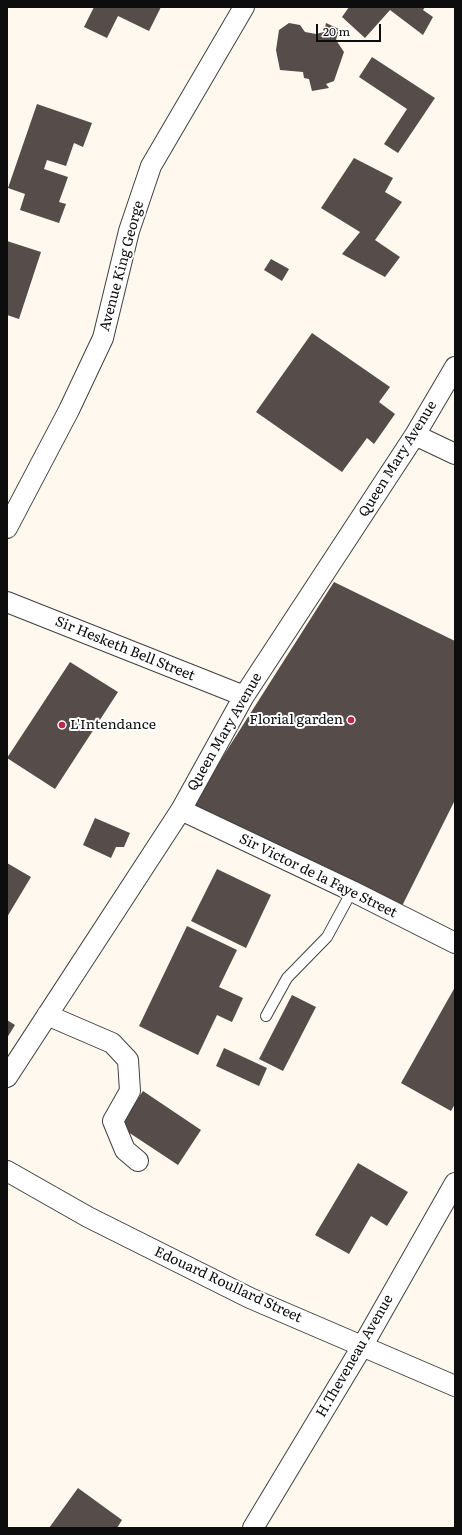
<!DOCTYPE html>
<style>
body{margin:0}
#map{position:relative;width:462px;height:1535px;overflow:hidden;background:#fff8ee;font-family:Literata,serif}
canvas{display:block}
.frame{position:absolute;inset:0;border:8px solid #0d0d0d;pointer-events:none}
.scale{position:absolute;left:316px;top:24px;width:65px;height:18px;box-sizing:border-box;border:2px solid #0d0d0d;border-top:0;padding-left:5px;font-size:12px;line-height:14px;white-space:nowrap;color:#0d0d0d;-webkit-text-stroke:3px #fff;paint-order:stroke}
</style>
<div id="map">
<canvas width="462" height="1535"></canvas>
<div class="frame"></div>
<div class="scale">20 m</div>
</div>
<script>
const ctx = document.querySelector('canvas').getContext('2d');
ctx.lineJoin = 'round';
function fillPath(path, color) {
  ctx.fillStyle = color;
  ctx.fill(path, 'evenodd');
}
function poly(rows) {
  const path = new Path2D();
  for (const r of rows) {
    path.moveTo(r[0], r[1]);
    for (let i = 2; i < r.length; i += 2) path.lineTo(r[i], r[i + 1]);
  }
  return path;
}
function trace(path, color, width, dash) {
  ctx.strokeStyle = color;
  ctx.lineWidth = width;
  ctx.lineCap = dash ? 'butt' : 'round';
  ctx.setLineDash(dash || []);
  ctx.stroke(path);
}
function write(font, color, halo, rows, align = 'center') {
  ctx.font = font + ' Literata,serif';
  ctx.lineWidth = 4;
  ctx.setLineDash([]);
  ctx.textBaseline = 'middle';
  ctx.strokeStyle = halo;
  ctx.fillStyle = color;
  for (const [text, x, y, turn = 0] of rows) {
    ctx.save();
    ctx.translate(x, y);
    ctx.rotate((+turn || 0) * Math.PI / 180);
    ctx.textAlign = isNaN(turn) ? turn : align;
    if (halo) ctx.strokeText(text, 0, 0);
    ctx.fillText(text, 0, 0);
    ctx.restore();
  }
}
fillPath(poly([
 [94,7,161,7,149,31,118,16,107,38,84,27],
 [349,7,425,7,423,10,433,17,423,35,390,10,365,38,342,17],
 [289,23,300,25,305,32,316,34,324,32,326,23,339,29,336,40,344,52,334,81,326,84,329,88,312,91,309,79,304,78,303,72,280,70,276,50,279,30],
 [372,57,435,98,398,153,384,144,407,109,359,77],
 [37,104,92,123,83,147,74,143,66,166,47,160,44,169,68,177,59,202,66,204,59,223,20,210,25,194,8,188],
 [354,158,393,178,385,192,402,202,375,240,400,257,385,277,342,254,360,232,321,208],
 [7,241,41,252,19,319,7,315],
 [271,259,289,269,282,281,264,270],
 [312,333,390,387,379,402,395,414,374,444,367,438,342,472,256,412],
 [334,582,455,641,455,800,402,906,192,805],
 [70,662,118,692,55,789,7,758],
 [95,818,130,833,124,847,116,847,111,858,83,845],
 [7,863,31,877,7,917],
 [217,869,271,895,246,948,191,921],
 [187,926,237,950,219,987,243,998,232,1022,217,1015,198,1055,139,1026],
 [455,987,455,1104,451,1111,401,1083],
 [292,995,316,1007,283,1071,259,1059],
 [7,1020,15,1025,7,1038],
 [224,1048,267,1068,259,1086,216,1066],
 [143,1091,201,1130,178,1165,119,1126],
 [358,1163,408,1192,387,1226,371,1216,349,1254,315,1235],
 [78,1488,122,1520,117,1528,49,1528]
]), '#564c4a');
const service = poly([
 [266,1016,287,978,327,937,352,891]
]);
const minor = poly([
 [415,435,455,454],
 [7,528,69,410,103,338,129,231,151,166,244,7],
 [7,602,244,696],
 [181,810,352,891,455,943],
 [47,1015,112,1043,128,1060,130,1091,113,1121,125,1150,138,1161],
 [7,1077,181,810,244,696,415,435,455,367],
 [7,1171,88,1217,250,1298,455,1386],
 [253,1528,363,1345,455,1183]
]);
trace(service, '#404040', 12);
trace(minor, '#404040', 22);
trace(service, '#fff', 10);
trace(minor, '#fff', 20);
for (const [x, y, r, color] of [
 [351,720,4,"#bc274a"],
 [62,725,4,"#bc274a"]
]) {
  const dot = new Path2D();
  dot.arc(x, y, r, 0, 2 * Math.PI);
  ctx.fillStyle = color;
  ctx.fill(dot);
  trace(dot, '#fff', 1.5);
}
write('14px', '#0d0d0d', '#fff', [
 ["Avenue King George",122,266,-75],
 ["Queen Mary Avenue",398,459,-58],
 ["Sir Hesketh Bell Street",125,649,22],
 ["Queen Mary Avenue",225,732,-60],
 ["Sir Victor de la Faye Street",318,876,26],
 ["Edouard Roullard Street",228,1285,25],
 ["H.Theveneau Avenue",355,1356,-60]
]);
write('14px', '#0d0d0d', '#fff', [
 ["Florial garden",343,720],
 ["L'Intendance",70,725,"left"]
], 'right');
</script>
